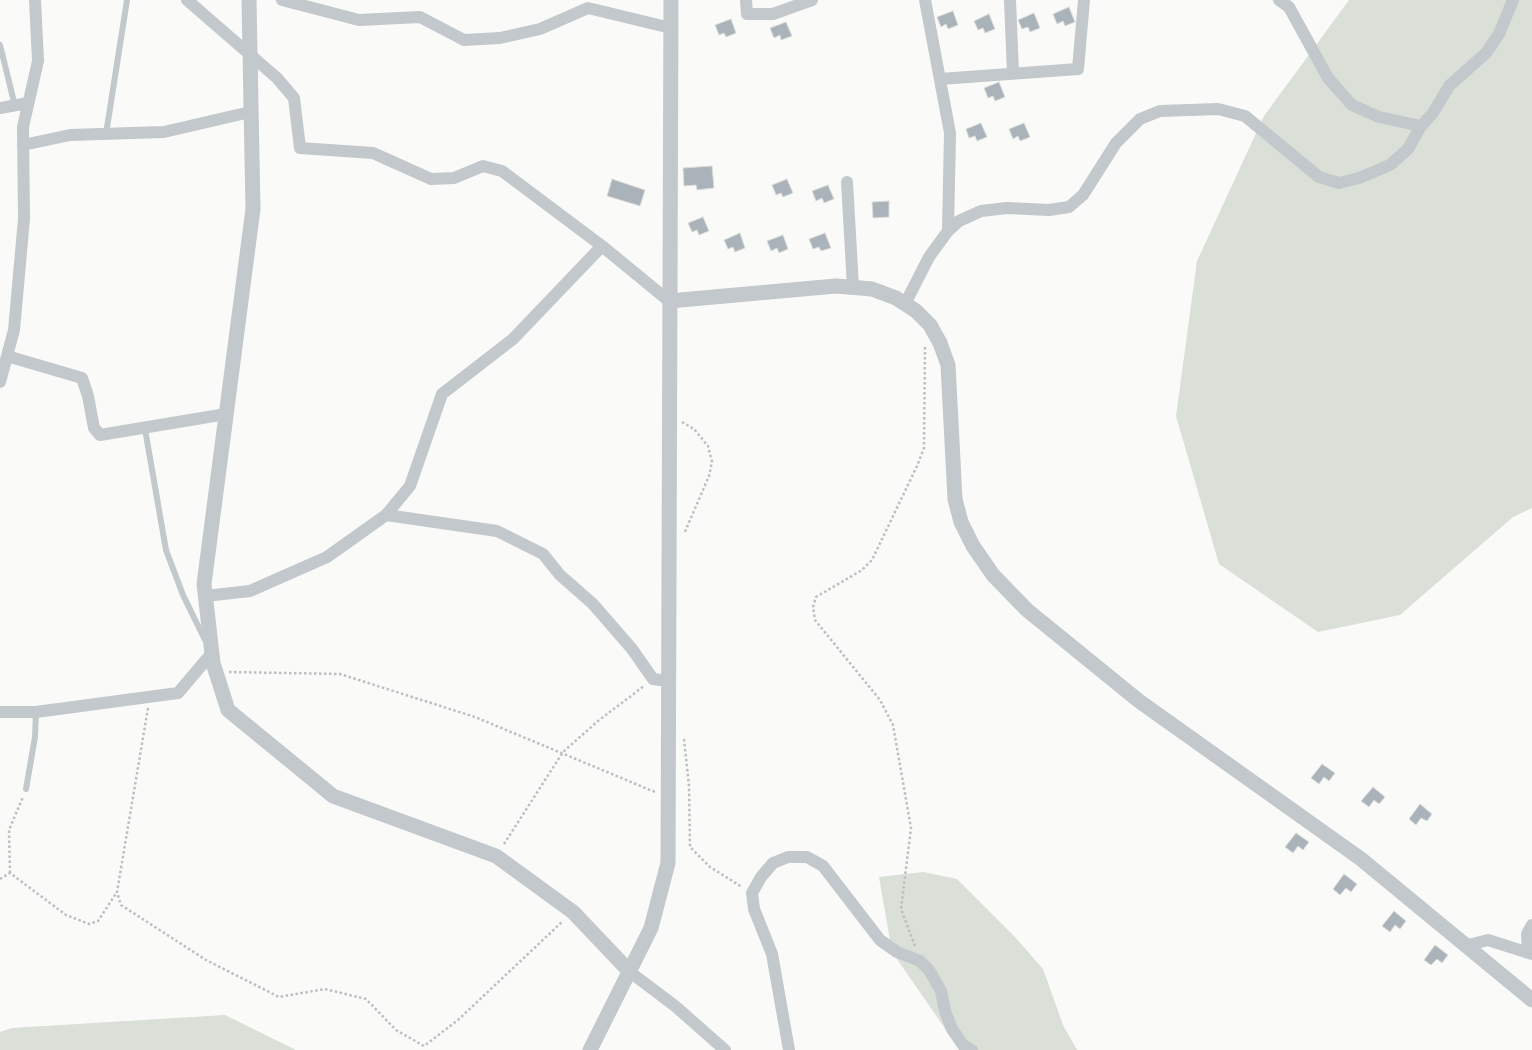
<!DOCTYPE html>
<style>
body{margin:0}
canvas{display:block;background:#fafaf8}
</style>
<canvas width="1532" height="1050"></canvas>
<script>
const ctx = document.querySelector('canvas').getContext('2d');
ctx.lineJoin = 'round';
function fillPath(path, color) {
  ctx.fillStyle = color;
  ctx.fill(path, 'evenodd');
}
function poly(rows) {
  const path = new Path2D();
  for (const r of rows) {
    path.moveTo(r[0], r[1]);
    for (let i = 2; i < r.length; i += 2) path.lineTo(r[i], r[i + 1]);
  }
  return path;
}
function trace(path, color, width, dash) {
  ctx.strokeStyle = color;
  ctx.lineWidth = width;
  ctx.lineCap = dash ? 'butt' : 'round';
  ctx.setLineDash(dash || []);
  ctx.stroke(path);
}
fillPath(poly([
 [1349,0,1532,0,1532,508,1513,517,1400,615,1318,632,1219,564,1176,416,1197,261,1264,116],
 [923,872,957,879,1015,937,1043,969,1063,1025,1077,1050,960,1050,892,952,879,877],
 [225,1015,296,1050,0,1050,0,1032,12,1028]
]), '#dadfd7');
const building = poly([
 [1069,7,1075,22,1065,26,1063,21,1057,24,1053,14,1069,7],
 [953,11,958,25,948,29,946,24,941,27,937,17,953,11],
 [1034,13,1040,28,1030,32,1028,27,1022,29,1018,20,1034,13],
 [989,14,995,29,985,33,983,28,978,30,974,21,989,14],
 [731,19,736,33,726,37,724,33,719,35,715,25,731,19],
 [786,22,792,36,781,40,780,35,774,38,770,28,786,22],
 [999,82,1005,97,995,101,993,96,988,98,984,88,999,82],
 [981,123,987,137,977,141,975,136,969,138,966,129,981,123],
 [1024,123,1030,137,1020,141,1018,136,1013,139,1009,129,1024,123],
 [712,166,714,188,697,190,696,185,684,186,683,168,712,166],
 [612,179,645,190,640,206,607,196,612,179],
 [787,179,793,193,783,197,781,193,776,195,772,185,787,179],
 [828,185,834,199,824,203,822,198,816,201,812,191,828,185],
 [889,201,889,217,873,218,872,202,889,201],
 [703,217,709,231,699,235,697,230,692,232,688,223,703,217],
 [740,233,745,248,735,252,733,247,728,249,724,240,740,233],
 [825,233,831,248,821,251,819,247,813,249,809,239,825,233],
 [783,235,788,249,779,253,777,248,771,251,767,241,783,235],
 [1322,764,1335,773,1329,781,1324,777,1319,784,1311,778,1322,764],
 [1373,787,1385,797,1379,804,1374,800,1369,807,1361,801,1373,787],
 [1420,804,1432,814,1427,821,1421,818,1416,825,1409,819,1420,804],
 [1296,833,1309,842,1303,850,1298,846,1293,853,1285,847,1296,833],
 [1344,874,1357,884,1351,892,1346,888,1340,895,1333,889,1344,874],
 [1394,911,1406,921,1400,929,1395,925,1390,932,1382,926,1394,911],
 [1435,945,1448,955,1442,963,1437,959,1431,965,1424,960,1435,945]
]);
fillPath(building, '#aab3b9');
trace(building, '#dcdcda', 1);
trace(poly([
 [682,422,694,429,708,446,712,462,709,476,684,534],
 [229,672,340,674,475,717,655,792],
 [148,708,117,892,121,905,206,960,279,997,325,989,366,999,396,1030,424,1046,458,1020,563,921],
 [684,739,689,786,690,847,710,867,742,887],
 [504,844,563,752,598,721,644,686],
 [10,873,9,830,23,797],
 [0,879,10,873,66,915,89,924,98,921,117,892],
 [915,946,901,909,911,828,893,725,880,700,815,620,813,607,816,597,862,570,872,560,917,466,924,448,925,346]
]), '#bbbfc2', 2.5, [2.5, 2.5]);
trace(poly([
 [0,45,15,106],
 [106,134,127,0],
 [145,429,166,550,183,595,205,640],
 [26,789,35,737,36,712]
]), '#c3c8cc', 6);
trace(poly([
 [187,0,277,78,294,98,300,148,373,153,431,179,454,178,483,166,502,171,602,246,669,301],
 [282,0,359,20,420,17,464,40,500,38,540,29,588,8,671,28],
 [746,0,747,14,773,14,812,0],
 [925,0,950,133,948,231],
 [1010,0,1013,73],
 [1279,0,1289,7,1328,78,1352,105,1379,117,1421,126,1433,113,1449,86,1486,53,1499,34,1513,0],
 [940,79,1078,69,1084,0],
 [0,108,28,103],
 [23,145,70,135,164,132,250,112],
 [847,182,853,287],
 [905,304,929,257,948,231,959,221,981,211,1007,208,1049,210,1069,207,1083,195,1116,143,1140,119,1160,111,1218,109,1245,116,1319,177,1339,183,1359,178,1390,165,1408,149,1421,126],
 [7,356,82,378,88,396,94,428,100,435,226,414],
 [0,382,14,330,24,219,23,127,38,61,35,0],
 [386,515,497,531,543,554,560,575,593,604,632,649,653,679,668,681],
 [205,596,250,591,327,557,386,515,410,486,442,394,513,339,602,246],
 [0,712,36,712,178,693,212,653],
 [1468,945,1488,940,1532,954],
 [1528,952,1527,934,1532,925],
 [630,972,675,1006,725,1050],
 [789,1050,772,954,754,909,752,893,761,877,773,863,788,857,807,857,823,866,880,940,897,952,920,961,929,970,941,991,945,1011,952,1029,963,1045,972,1050]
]), '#c3c8cc', 12);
trace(poly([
 [249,0,253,209,204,584,213,663,228,710,333,796,496,856,573,912,630,972],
 [669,301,836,286,872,289,896,298,916,311,930,325,940,343,948,365,955,499,961,522,973,546,993,575,1027,610,1139,701,1361,859,1532,1000],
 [590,1050,651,928,668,863,671,0]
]), '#c3c8cc', 15);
</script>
